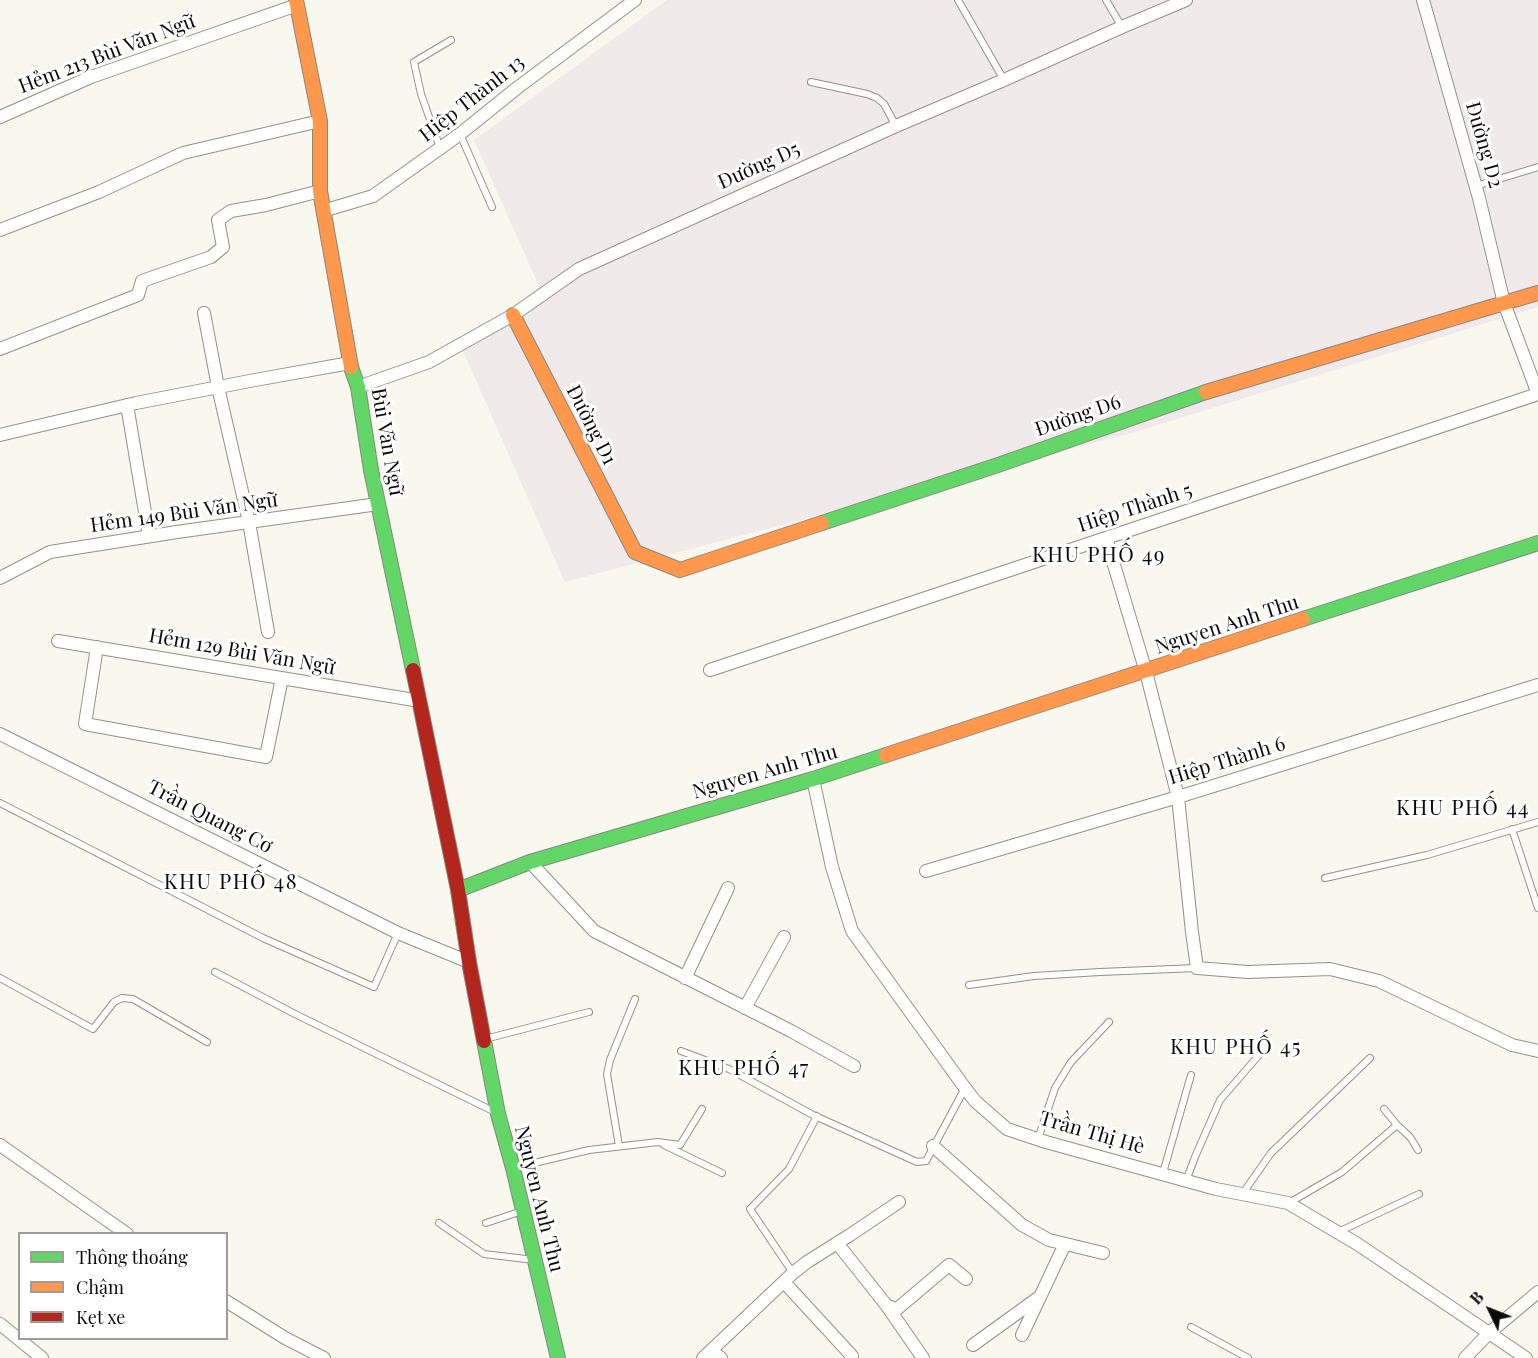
<!DOCTYPE html>
<meta charset="utf-8">
<style>
body{margin:0}
#map{position:relative;width:1538px;height:1358px;overflow:hidden;background:#f9f8ee;font-family:"Playfair Display",serif}
canvas{display:block}
.legend{position:absolute;left:18px;top:1232px;width:210px;height:108px;box-sizing:border-box;background:#fff;border:2px solid #9d9d9d;margin:0;padding:8px 10px;list-style:none;font-size:18px;color:#0a0a0a}
.legend li{display:flex;align-items:center;gap:12px;height:30px}
.legend b{width:30px;border:2px solid #9d9d9d}
.north{position:absolute;left:1460px;top:1280px;width:60px;height:60px;-webkit-text-stroke:4px #fff;paint-order:stroke;rotate:313deg;font-size:16px;font-weight:700;line-height:24px;text-align:center;color:#0a0a0a}
.north::after{content:'';display:block;margin:auto;width:21px;height:27px;background:#0a0a0a;clip-path:polygon(50% 0,100% 100%,50% 72%,0 100%)}
</style>
<div id="map">
<canvas width="1538" height="1358"></canvas>
<ul class="legend">
<li><b style="height:8px;background:#63d668"></b>Thông thoáng</li>
<li><b style="height:8px;background:#ff974d"></b>Chậm</li>
<li><b style="height:8px;background:#b3261e"></b>Kẹt xe</li>
</ul>
<div class="north">B</div>
</div>
<script>
const ctx = document.querySelector('canvas').getContext('2d');
ctx.lineJoin = 'round';
function fillPath(path, color) {
  ctx.fillStyle = color;
  ctx.fill(path, 'evenodd');
}
function poly(rows) {
  const path = new Path2D();
  for (const r of rows) {
    path.moveTo(r[0], r[1]);
    for (let i = 2; i < r.length; i += 2) path.lineTo(r[i], r[i + 1]);
  }
  return path;
}
function trace(path, color, width, dash) {
  ctx.strokeStyle = color;
  ctx.lineWidth = width;
  ctx.lineCap = dash ? 'butt' : 'round';
  ctx.setLineDash(dash || []);
  ctx.stroke(path);
}
function write(font, color, halo, rows, align = 'center') {
  ctx.font = font + ' "Playfair Display",serif';
  ctx.lineWidth = 6;
  ctx.setLineDash([]);
  ctx.textBaseline = 'middle';
  ctx.strokeStyle = halo;
  ctx.fillStyle = color;
  for (const [text, x, y, turn = 0] of rows) {
    ctx.save();
    ctx.translate(x, y);
    ctx.rotate((+turn || 0) * Math.PI / 180);
    ctx.textAlign = isNaN(turn) ? turn : align;
    if (halo) ctx.strokeText(text, 0, 0);
    ctx.fillText(text, 0, 0);
    ctx.restore();
  }
}
fillPath(poly([
 [667,0,1538,0,1538,307,1132,433,565,582,462,349,545,300,474,140]
]), '#f0eaeb');
const lane = poly([
 [958,0,1004,80],
 [1106,0,1122,27],
 [811,82,867,94,877,98,884,104,896,126],
 [460,134,492,207],
 [440,148,421,94,414,62,451,40],
 [1476,186,1538,167],
 [0,803,263,938,374,987,398,933],
 [1512,829,1538,908],
 [1325,878,1427,855,1538,822],
 [215,972,295,1014,495,1112],
 [0,978,93,1029,114,1002,122,998,133,999,207,1042],
 [969,985,1034,976,1100,972,1197,968],
 [485,1039,589,1012],
 [681,1051,729,1069,813,1115,917,1162,926,1161,965,1088],
 [1384,1109,1397,1125,1410,1137,1418,1150],
 [1038,1139,1055,1088,1071,1062,1109,1022],
 [664,1145,722,1173],
 [619,1146,607,1074,610,1060,635,999],
 [513,1168,589,1150,658,1142,680,1145,702,1109],
 [1163,1173,1191,1075],
 [1186,1181,1195,1157,1220,1100,1259,1055],
 [1243,1193,1271,1153,1370,1058],
 [1289,1203,1342,1172,1397,1125],
 [439,1223,484,1254,534,1260],
 [486,1223,522,1211],
 [1338,1232,1419,1194],
 [793,1273,750,1209,789,1169,817,1116],
 [1191,1327,1248,1358]
]);
const street = poly([
 [1423,0,1479,198,1504,303,1538,394],
 [0,117,91,77,297,5],
 [323,211,373,196,460,134,517,88,635,0],
 [0,230,99,192,183,153,320,121],
 [204,313,218,387,249,522,268,632],
 [0,349,138,295,142,281,211,257,223,247,218,220,231,211,266,205,320,191],
 [358,387,429,362,513,315,579,269,896,126,1004,80,1122,27,1186,0],
 [127,405,149,536],
 [0,435,136,403,255,380,350,363],
 [1106,538,1146,672,1178,797,1192,932,1197,968,1248,972,1330,969,1379,981,1512,1045,1538,1051],
 [0,578,50,552,177,532,378,504],
 [58,641,420,701],
 [97,647,85,724,266,757,282,678],
 [710,670,1538,394],
 [0,734,398,933,469,962],
 [813,779,832,867,852,931,965,1088,975,1101,1007,1129,1046,1142,1216,1189,1288,1203,1359,1245,1526,1358],
 [530,862,594,931,791,1031,854,1066],
 [926,871,1178,797,1538,685],
 [685,978,728,888],
 [745,1008,784,937],
 [0,1145,127,1234],
 [933,1146,1022,1225,1049,1240,1103,1253],
 [837,1243,887,1306,897,1309,949,1265,966,1279],
 [784,1282,852,1356],
 [226,1301,285,1338,324,1358],
 [887,1306,923,1358],
 [0,1324,42,1358],
 [1022,1335,1065,1244],
 [973,1345,1038,1298],
 [711,1351,721,1358],
 [703,1358,793,1273,807,1262,850,1235,899,1202],
 [1465,1358,1489,1333,1538,1292]
]);
const fast = poly([
 [351,367,358,387,371,470,413,670],
 [822,523,998,465,1206,392],
 [1303,619,1538,543],
 [458,890,530,862,813,779,886,755],
 [484,1041,498,1114,513,1168,558,1358]
]);
const slow = poly([
 [296,0,320,121,320,191,351,367],
 [513,315,635,552,680,570,822,523],
 [1206,392,1538,293],
 [886,755,1303,619]
]);
const jam = poly([
 [413,670,458,890,469,962,484,1041]
]);
trace(lane, '#92918d', 8);
trace(street, '#92918d', 14);
trace(fast, '#888883', 16);
trace(slow, '#888883', 16);
trace(jam, '#888883', 16);
trace(lane, '#fefefc', 6);
trace(street, '#fefefc', 12);
trace(fast, '#63d668', 14);
trace(slow, '#ff974d', 14);
trace(jam, '#b3261e', 14);
write('20px', '#0a0a0a', '#fff', [
 ["Hẻm 213 Bùi Văn Ngữ",107,54,-21],
 ["Hiệp Thành 13",472,99,-38],
 ["Đường D2",1484,145,74],
 ["Đường D5",759,166,-24],
 ["Đường D6",1078,416,-19],
 ["Đường D1",591,425,63],
 ["Bùi Văn Ngữ",387,442,80],
 ["Hiệp Thành 5",1135,508,-18],
 ["Hẻm 149 Bùi Văn Ngữ",184,513,-8],
 ["Nguyen Anh Thu",1227,625,-18],
 ["Hẻm 129 Bùi Văn Ngữ",242,652,10],
 ["Hiệp Thành 6",1227,761,-17],
 ["Nguyen Anh Thu",765,772,-16],
 ["Trần Quang Cơ",210,817,27],
 ["Trần Thị Hè",1092,1133,16],
 ["Nguyen Anh Thu",539,1199,76]
]);
ctx.letterSpacing = '1.5px';
write('21px', '#0a0a0a', '#fff', [
 ["KHU PHỐ 49",1099,555],
 ["KHU PHỐ 44",1463,808],
 ["KHU PHỐ 48",231,882],
 ["KHU PHỐ 45",1236,1047],
 ["KHU PHỐ 47",744,1068]
]);
ctx.letterSpacing = '0px';
</script>
